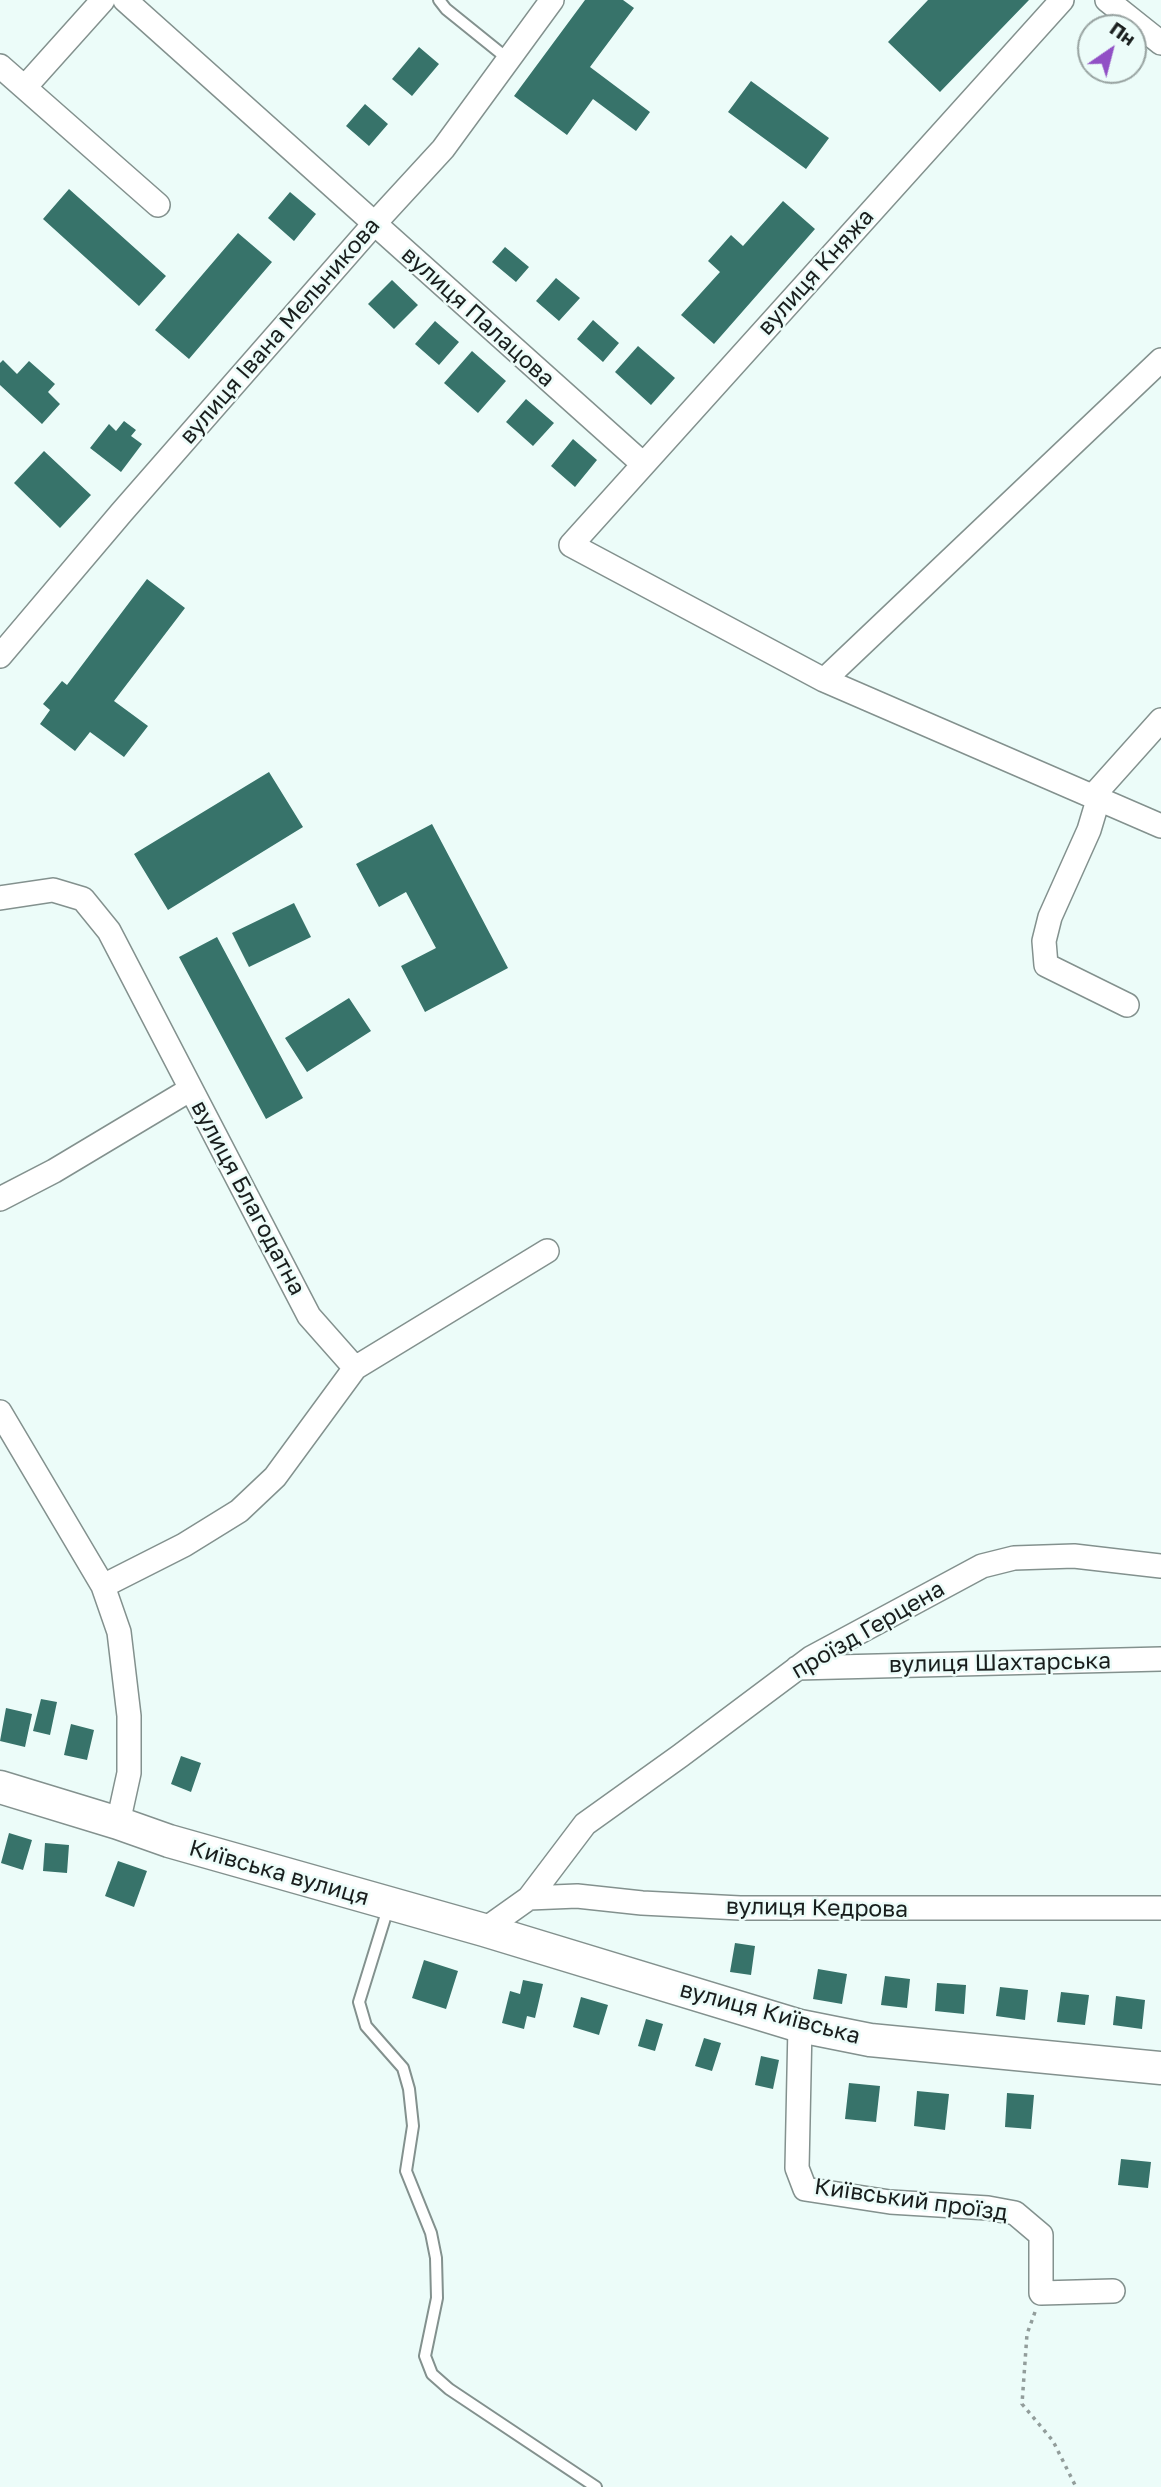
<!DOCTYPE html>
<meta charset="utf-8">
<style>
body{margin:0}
#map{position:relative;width:1161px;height:2487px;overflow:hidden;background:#ecfcf9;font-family:"Golos Text",sans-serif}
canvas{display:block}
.north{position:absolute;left:1077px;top:14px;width:70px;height:70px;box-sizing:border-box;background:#ecfcf9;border:2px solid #98a3a1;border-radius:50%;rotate:35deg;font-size:19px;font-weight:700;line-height:28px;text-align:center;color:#191e1d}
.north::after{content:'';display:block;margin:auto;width:24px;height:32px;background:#9150c5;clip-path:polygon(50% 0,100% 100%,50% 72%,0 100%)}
</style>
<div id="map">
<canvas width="1161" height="2487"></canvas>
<div class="north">Пн</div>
</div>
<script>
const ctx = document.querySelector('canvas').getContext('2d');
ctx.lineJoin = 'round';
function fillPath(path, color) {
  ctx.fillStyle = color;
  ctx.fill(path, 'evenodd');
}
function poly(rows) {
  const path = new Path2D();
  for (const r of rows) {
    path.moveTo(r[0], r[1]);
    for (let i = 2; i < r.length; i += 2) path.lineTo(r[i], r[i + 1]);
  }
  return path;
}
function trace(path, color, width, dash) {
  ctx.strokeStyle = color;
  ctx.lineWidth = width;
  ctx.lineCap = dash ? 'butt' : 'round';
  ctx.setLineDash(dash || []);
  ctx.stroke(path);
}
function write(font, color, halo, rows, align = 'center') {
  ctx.font = font + ' "Golos Text",sans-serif';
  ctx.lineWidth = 5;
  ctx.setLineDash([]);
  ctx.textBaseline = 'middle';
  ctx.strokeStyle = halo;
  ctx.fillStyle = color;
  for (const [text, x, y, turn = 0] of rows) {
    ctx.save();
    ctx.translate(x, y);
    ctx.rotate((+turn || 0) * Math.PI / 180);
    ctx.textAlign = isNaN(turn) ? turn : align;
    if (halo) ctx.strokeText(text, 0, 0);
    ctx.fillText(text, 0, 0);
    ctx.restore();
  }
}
fillPath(poly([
 [585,0,623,0,634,8,590,67,650,112,636,131,593,99,567,135,514,96],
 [928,0,1029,0,940,92,888,42],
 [419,47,439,64,412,96,392,79],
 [751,81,829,138,806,169,728,112],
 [365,104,388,124,369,146,346,126],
 [69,189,166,276,139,306,43,219],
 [290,192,316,214,294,241,268,218],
 [783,201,815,229,714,344,681,315,720,272,708,261,731,235,743,246],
 [238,233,272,262,189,359,155,330],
 [505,247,529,267,516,282,492,262],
 [556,278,580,298,559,321,536,301],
 [392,280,418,305,394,329,368,304],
 [593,320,619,343,603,362,577,339],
 [435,321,459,342,439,365,415,344],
 [638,346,675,378,651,405,615,372],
 [472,351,506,381,478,413,444,383],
 [3,360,17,374,29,361,55,384,48,392,60,404,42,424,0,385,0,363],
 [526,399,554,423,533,446,506,422],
 [124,421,136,430,131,436,142,444,121,472,90,448,109,424,116,431],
 [573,439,597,460,575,487,551,466],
 [44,451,91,495,60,528,14,483],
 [147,579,185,608,114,701,148,726,124,757,90,732,75,751,40,724,50,710,43,704,62,681,67,685],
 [269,772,303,827,168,910,134,854],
 [432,824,508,968,425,1012,401,966,436,948,406,892,379,907,356,864],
 [294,903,311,937,249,967,232,933],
 [217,937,303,1098,266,1119,179,957],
 [349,998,371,1031,307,1072,285,1038],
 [41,1699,57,1702,50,1735,33,1731],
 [6,1708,32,1714,25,1747,0,1741],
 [71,1724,94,1730,87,1760,64,1755],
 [181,1756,201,1763,191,1792,171,1784],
 [9,1833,32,1840,23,1870,1,1863],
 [45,1843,69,1845,67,1873,43,1871],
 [118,1861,147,1871,134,1907,105,1896],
 [735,1943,755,1946,751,1975,730,1972],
 [424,1960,458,1971,446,2009,412,1998],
 [818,1969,847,1974,842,2004,813,1999],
 [885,1976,910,1979,907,2008,881,2005],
 [523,1980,543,1984,535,2018,527,2016,524,2029,502,2023,510,1991,520,1994],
 [937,1983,966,1985,964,2014,935,2011],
 [1000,1987,1028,1990,1025,2020,996,2016],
 [1061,1992,1089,1995,1085,2025,1057,2022],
 [1116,1996,1145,2000,1142,2029,1113,2025],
 [581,1997,608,2005,599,2035,573,2027],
 [646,2019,663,2024,655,2051,638,2046],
 [704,2038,721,2043,712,2071,695,2066],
 [761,2056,779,2060,773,2089,755,2085],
 [849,2083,880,2086,876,2122,845,2119],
 [917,2091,949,2094,945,2130,914,2126],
 [1007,2093,1034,2095,1031,2129,1005,2127],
 [1121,2159,1151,2162,1148,2188,1118,2185]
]), '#37736a');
const service = poly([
 [439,0,446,9,508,59],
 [389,1905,359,2002,366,2026,403,2068,409,2089,413,2126,406,2171,431,2233,436,2258,437,2298,425,2356,432,2374,449,2389,596,2487]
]);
const minor = poly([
 [125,0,643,464],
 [1062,0,571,545,824,680,1161,826],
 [1107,0,1161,43],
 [0,66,158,205],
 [25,87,103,0],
 [0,656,122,512,374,224,443,149,552,0],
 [824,680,1161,360],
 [1092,797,1161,720],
 [1098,800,1089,830,1050,917,1044,941,1046,965,1127,1005],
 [0,898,53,890,83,899,109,931,309,1316,355,1368,547,1251],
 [0,1199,54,1171,191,1089],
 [0,1412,103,1586,119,1632,129,1716,129,1773,118,1823],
 [103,1586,184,1545,239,1511,275,1477,355,1368],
 [797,1668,1161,1659],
 [529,1898,585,1824,680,1756,811,1658,982,1566,1014,1558,1074,1556,1161,1566],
 [484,1930,529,1898,577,1896,642,1903,740,1908,1161,1908],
 [800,2026,797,2168,805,2189,890,2202,988,2208,1015,2213,1041,2235,1041,2293,1113,2291]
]);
const secondary = poly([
 [0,1787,118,1823,169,1841,484,1930,800,2026,870,2040,1161,2068]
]);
trace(service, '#83918e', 14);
trace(minor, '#83918e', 26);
trace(secondary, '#83918e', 35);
trace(poly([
 [1035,2312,1027,2334,1022,2404,1053,2441,1076,2487]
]), '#929d9b', 3.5, [3.5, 5]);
trace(service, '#fff', 10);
trace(minor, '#fff', 23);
trace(secondary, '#fff', 32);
write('23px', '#191e1d', '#ecfcf9', [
 ["вулиця Княжа",816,272,-48],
 ["вулиця Палацова",478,317,42],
 ["вулиця Івана Мельникова",280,331,-49],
 ["вулиця Благодатна",248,1198,62],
 ["проїзд Герцена",868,1630,-30],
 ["вулиця Шахтарська",1000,1663,-1],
 ["Київська вулиця",279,1873,16],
 ["вулиця Кедрова",817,1908,1],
 ["вулиця Київська",770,2013,15],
 ["Київський проїзд",911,2200,8]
]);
</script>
